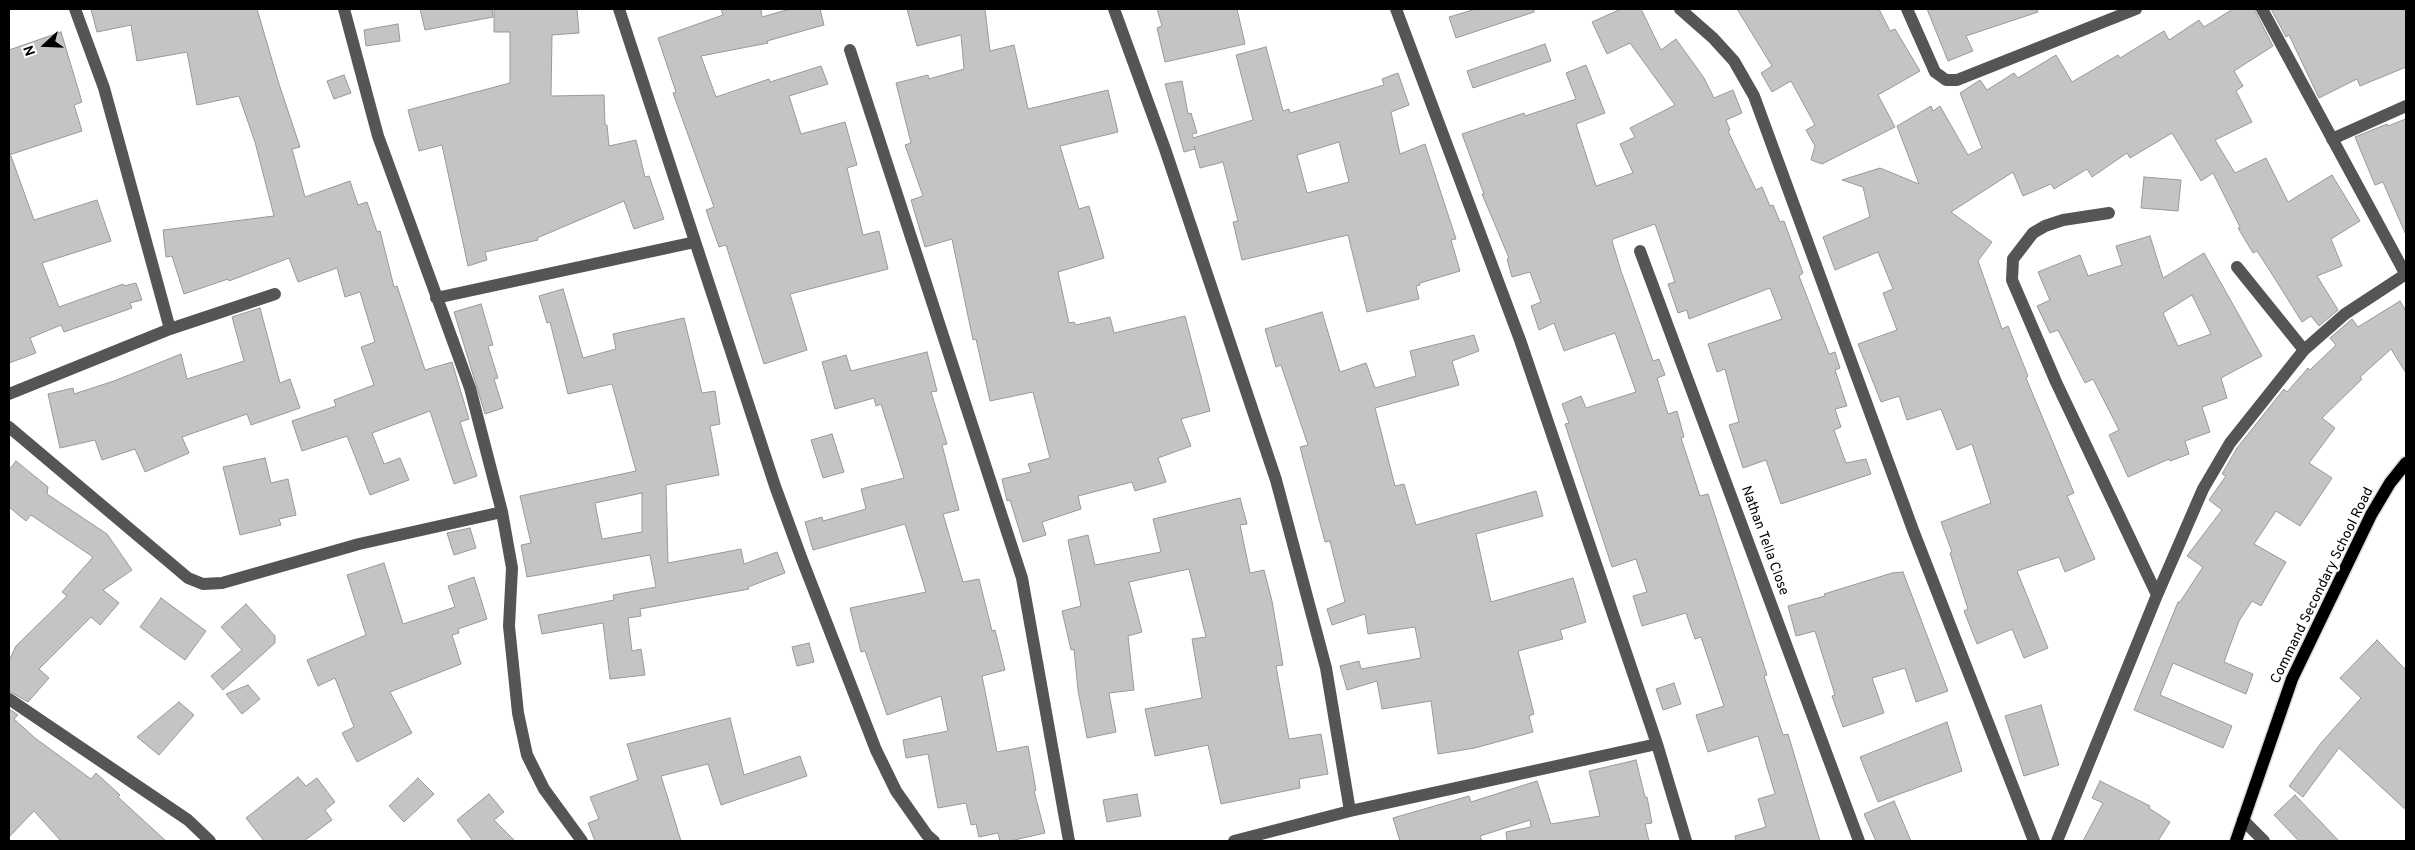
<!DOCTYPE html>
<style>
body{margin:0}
#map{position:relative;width:2415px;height:850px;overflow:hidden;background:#fff;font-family:Overpass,sans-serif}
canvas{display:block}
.frame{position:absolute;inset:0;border:10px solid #000;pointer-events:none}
.north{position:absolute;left:20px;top:20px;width:50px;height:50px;-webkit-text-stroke:4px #fff;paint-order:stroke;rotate:250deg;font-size:14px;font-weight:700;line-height:20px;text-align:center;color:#000}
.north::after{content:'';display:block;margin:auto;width:18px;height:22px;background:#000;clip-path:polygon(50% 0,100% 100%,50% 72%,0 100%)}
</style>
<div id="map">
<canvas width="2415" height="850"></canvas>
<div class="frame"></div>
<div class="north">N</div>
</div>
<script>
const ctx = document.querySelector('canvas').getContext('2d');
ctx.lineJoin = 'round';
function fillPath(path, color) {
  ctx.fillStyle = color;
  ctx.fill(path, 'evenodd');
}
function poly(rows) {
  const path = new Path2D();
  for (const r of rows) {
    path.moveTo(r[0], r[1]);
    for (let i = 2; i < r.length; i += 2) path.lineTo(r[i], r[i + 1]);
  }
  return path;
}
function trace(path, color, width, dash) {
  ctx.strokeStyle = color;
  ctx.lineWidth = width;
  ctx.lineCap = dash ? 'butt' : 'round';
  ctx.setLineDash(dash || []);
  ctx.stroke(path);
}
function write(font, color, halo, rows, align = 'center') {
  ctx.font = font + ' Overpass,sans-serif';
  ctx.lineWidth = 4.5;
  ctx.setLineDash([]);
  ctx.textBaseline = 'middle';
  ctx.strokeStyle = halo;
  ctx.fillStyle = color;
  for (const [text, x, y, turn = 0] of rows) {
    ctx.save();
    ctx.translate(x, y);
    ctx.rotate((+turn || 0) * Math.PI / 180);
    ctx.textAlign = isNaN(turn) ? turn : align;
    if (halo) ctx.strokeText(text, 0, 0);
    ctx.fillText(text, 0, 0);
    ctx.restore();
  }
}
const building = poly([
 [91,9,257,9,279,84,300,147,292,149,305,197,350,181,358,205,367,202,377,232,380,231,394,287,397,286,425,370,452,362,469,419,460,422,477,476,454,484,430,411,372,433,384,464,400,458,409,480,370,495,347,436,302,451,292,421,336,406,334,400,374,385,361,347,375,342,360,292,345,297,337,268,298,282,289,258,229,281,228,279,184,294,172,256,166,257,163,230,274,216,255,142,239,96,197,105,187,52,137,61,131,25,97,32,91,9],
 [420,9,492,9,493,17,425,30,420,9],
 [494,9,577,9,579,33,552,35,551,96,604,95,605,125,607,125,609,146,636,140,645,177,649,176,664,219,634,229,624,201,537,238,538,240,485,252,487,260,468,266,442,145,419,151,408,110,510,83,510,32,494,32,494,9],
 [721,9,761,9,762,17,790,9,820,9,824,25,767,41,768,43,701,56,716,97,769,79,770,82,821,66,828,84,789,96,801,134,845,122,857,165,847,168,863,235,879,231,888,269,790,294,807,350,764,364,726,245,719,247,706,210,714,207,673,93,676,92,658,38,723,15,721,9],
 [907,9,985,9,990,51,1014,45,1028,109,1108,90,1118,132,1060,146,1079,209,1089,206,1104,258,1058,272,1069,323,1074,322,1076,325,1110,317,1114,333,1185,316,1210,411,1181,419,1191,446,1158,458,1166,482,1135,491,1132,482,1078,496,1081,509,1042,522,1046,535,1023,542,1010,500,1007,501,1002,479,1031,472,1028,464,1050,458,1033,392,990,401,976,339,973,340,952,239,925,247,911,200,923,196,905,145,911,143,896,83,928,75,929,79,964,69,961,35,917,46,907,9],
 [1157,9,1237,9,1245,44,1165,62,1157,28,1162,26,1157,9],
 [1476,9,1534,9,1534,12,1456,38,1449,17,1476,9],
 [1621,9,1641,9,1661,50,1676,39,1704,78,1714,98,1733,90,1742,113,1726,120,1730,130,1728,131,1756,190,1762,187,1770,206,1773,205,1780,222,1784,221,1803,273,1799,276,1829,354,1835,352,1840,368,1835,370,1847,406,1835,409,1841,427,1834,430,1846,463,1866,459,1871,474,1781,504,1766,460,1743,468,1729,425,1739,422,1725,369,1717,372,1708,344,1782,319,1770,288,1689,319,1687,310,1678,313,1668,284,1675,282,1655,224,1613,239,1612,241,1621,271,1653,361,1659,359,1665,375,1657,378,1668,414,1677,411,1684,437,1681,438,1700,496,1708,494,1767,675,1764,676,1783,735,1788,734,1820,841,1736,841,1735,836,1766,827,1758,799,1775,794,1758,736,1708,752,1696,715,1724,706,1701,637,1695,639,1686,613,1642,626,1633,596,1647,592,1636,559,1612,567,1565,424,1569,423,1562,404,1581,396,1586,408,1636,392,1615,333,1564,351,1554,323,1539,330,1531,306,1541,302,1530,272,1512,277,1507,259,1509,258,1482,194,1484,194,1462,134,1524,113,1525,116,1576,99,1566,73,1586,65,1605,113,1576,124,1596,186,1633,173,1620,144,1635,137,1630,128,1675,105,1630,43,1607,54,1592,22,1621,9],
 [1737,9,1879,9,1890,31,1895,29,1920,71,1878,95,1895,127,1822,164,1811,160,1815,146,1806,130,1815,125,1791,81,1772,92,1761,73,1772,66,1737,9],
 [1927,9,2037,9,2038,12,1966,36,1973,51,1948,61,1927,9],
 [2233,9,2254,9,2273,46,2234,71,2243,86,2236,91,2252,122,2215,140,2235,173,2266,158,2288,202,2332,175,2360,221,2331,239,2342,266,2317,276,2338,310,2319,326,2311,316,2302,322,2270,271,2257,251,2253,253,2238,228,2240,227,2213,173,2201,181,2172,133,2130,158,2127,153,2092,177,2087,169,2054,189,2051,184,2023,196,2013,172,1951,212,1992,242,1978,261,2002,329,2008,326,2028,376,2026,378,2074,493,2067,496,2095,559,2065,572,2059,557,2017,571,2048,648,2024,658,2012,629,1977,644,1964,611,1968,609,1950,553,1952,552,1941,522,1991,503,1972,444,1957,450,1941,409,1907,420,1899,396,1881,402,1858,344,1897,330,1883,293,1893,289,1878,252,1835,270,1823,237,1870,217,1863,187,1842,180,1880,168,1919,184,1897,126,1931,106,1933,111,1940,106,1968,155,1982,148,1960,93,1980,80,1987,90,2014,73,2018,78,2056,55,2072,82,2118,55,2120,58,2164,31,2169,40,2199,20,2204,27,2233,9],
 [2271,9,2406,9,2406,67,2360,86,2357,79,2319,98,2289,35,2286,37,2271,9],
 [398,24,400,41,366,46,364,30,398,24],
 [61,32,82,102,74,105,82,131,9,155,9,50,61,32],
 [1545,44,1551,61,1473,88,1467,71,1545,44],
 [1266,47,1283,111,1289,109,1290,113,1384,85,1382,79,1398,73,1409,105,1391,112,1400,154,1425,144,1456,239,1451,240,1460,271,1420,283,1420,285,1416,286,1419,299,1367,312,1348,235,1242,260,1233,222,1238,221,1223,162,1200,168,1194,146,1195,149,1184,152,1165,84,1182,81,1188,114,1191,113,1197,133,1192,134,1193,138,1253,120,1236,55,1266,47],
 [1339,142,1349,182,1307,193,1297,155,1339,142],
 [344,75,351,93,334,99,327,81,344,75],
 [2406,119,2406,235,2383,182,2375,185,2355,137,2387,124,2388,126,2406,119],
 [9,156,11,156,34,220,97,200,111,241,42,263,59,307,123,284,124,286,136,283,142,300,130,303,132,308,64,332,61,325,30,338,36,353,9,363,9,156],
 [2144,177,2181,180,2178,211,2141,208,2144,177],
 [2150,236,2163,278,2204,253,2262,356,2221,378,2227,398,2202,407,2210,432,2185,441,2189,454,2170,461,2169,459,2128,477,2109,435,2119,430,2093,379,2085,383,2058,330,2050,333,2037,306,2050,300,2038,272,2080,255,2088,276,2122,265,2116,246,2150,236],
 [2192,295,2211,334,2178,346,2163,313,2192,295],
 [563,289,583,358,616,349,613,334,684,318,702,393,715,391,720,424,710,426,719,475,666,485,668,563,741,549,744,564,777,552,785,573,748,587,749,589,640,609,641,616,628,618,632,651,641,649,645,675,610,679,603,623,542,634,538,615,614,600,613,595,656,587,650,555,527,577,521,545,531,543,520,496,636,471,612,384,568,394,550,322,547,323,539,296,563,289],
 [642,493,642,532,602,539,595,503,642,493],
 [2400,301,2406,311,2406,373,2391,349,2360,377,2362,379,2322,418,2335,428,2309,463,2332,478,2300,526,2276,511,2254,544,2286,562,2261,606,2252,601,2239,621,2224,662,2253,674,2246,694,2173,663,2160,695,2232,726,2223,748,2134,710,2178,602,2180,602,2203,567,2187,556,2222,510,2209,500,2226,476,2222,474,2237,448,2284,389,2287,392,2308,368,2310,370,2336,345,2330,338,2352,319,2358,327,2400,301],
 [481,304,493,345,488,346,498,378,494,379,503,408,485,414,454,312,481,304],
 [260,308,280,383,290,379,300,408,251,425,247,414,182,437,189,453,145,472,135,449,102,460,95,440,60,448,48,394,73,388,74,394,114,381,181,354,187,379,244,361,232,317,260,308],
 [1322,312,1340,372,1366,363,1375,388,1416,376,1410,351,1474,335,1479,351,1452,361,1459,385,1375,408,1395,486,1404,484,1416,525,1536,491,1543,516,1476,534,1491,602,1573,578,1586,622,1560,630,1563,639,1518,651,1534,714,1529,716,1533,732,1475,748,1438,754,1431,701,1382,709,1377,681,1347,690,1340,666,1359,661,1361,669,1421,658,1415,627,1368,634,1365,614,1332,625,1327,609,1345,602,1330,541,1325,542,1300,447,1308,445,1281,365,1276,367,1265,329,1322,312],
 [927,352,937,391,931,392,947,444,942,445,959,510,943,514,963,582,979,579,992,631,995,630,1005,670,982,676,997,752,1028,746,1036,790,1034,791,1045,833,1010,841,1000,841,998,833,979,837,976,824,971,825,966,803,938,808,928,754,906,758,903,740,948,731,941,696,887,715,865,651,861,652,850,608,926,592,905,524,813,550,805,522,822,517,823,521,866,509,861,489,904,478,881,404,876,406,874,398,835,409,822,362,846,355,851,371,927,352],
 [832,434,844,472,823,478,811,440,832,434],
 [265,458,271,483,288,479,296,515,279,519,281,525,240,535,223,467,265,458],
 [16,461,48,487,47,494,107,534,132,570,103,590,119,603,100,625,91,617,39,669,49,678,28,702,9,691,9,661,16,646,67,596,62,592,93,557,31,515,26,521,9,507,9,470,16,461],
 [1240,498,1247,524,1240,525,1250,573,1264,570,1272,601,1283,665,1276,666,1289,739,1321,734,1328,774,1299,779,1300,788,1221,804,1208,745,1155,756,1145,709,1202,698,1192,639,1206,637,1189,569,1129,582,1142,632,1128,636,1134,690,1109,693,1116,732,1087,738,1078,690,1074,649,1071,650,1062,611,1081,606,1068,540,1088,535,1095,565,1161,552,1153,519,1240,498],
 [470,528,476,548,454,555,447,533,470,528],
 [384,563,403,624,455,607,448,586,474,577,487,619,458,629,459,633,452,635,461,664,390,692,412,733,357,762,342,733,354,727,335,678,318,686,307,660,366,635,347,575,384,563],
 [1903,572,1948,691,1916,702,1905,668,1872,678,1884,713,1843,727,1832,696,1835,695,1815,631,1796,636,1788,606,1825,596,1824,594,1892,573,1903,572],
 [161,598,206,631,185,660,140,627,161,598],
 [246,604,275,636,275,643,223,690,211,676,242,650,221,627,246,604],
 [2377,640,2406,670,2406,810,2339,748,2303,797,2289,786,2321,743,2361,698,2340,678,2377,640],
 [809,643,814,662,797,666,792,647,809,643],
 [1674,683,1681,704,1663,710,1656,689,1674,683],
 [248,685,260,699,242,714,226,694,248,685],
 [179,702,194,715,159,755,137,737,179,702],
 [2041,705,2059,765,2024,776,2005,716,2041,705],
 [9,709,18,715,14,719,35,738,91,779,96,773,120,795,118,797,166,841,61,841,34,811,9,837,9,709],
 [730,718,744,775,800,756,807,776,721,805,708,764,661,776,681,841,595,841,588,823,599,819,590,797,638,780,627,744,730,718],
 [1947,722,1962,771,1878,802,1860,757,1947,722],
 [1636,760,1645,797,1647,797,1652,823,1645,824,1649,841,1507,841,1506,832,1531,827,1530,820,1480,836,1482,841,1400,841,1393,818,1469,796,1471,802,1537,781,1551,824,1600,816,1589,771,1636,760],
 [298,777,306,786,317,778,335,802,325,810,332,820,304,841,264,841,246,818,298,777],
 [418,778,434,794,404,822,389,806,418,778],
 [2100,781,2150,806,2149,808,2170,822,2158,841,2083,841,2103,803,2092,798,2100,781],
 [489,794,504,812,494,820,515,841,473,841,457,820,489,794],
 [1137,794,1141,816,1107,822,1103,800,1137,794],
 [2295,795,2339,841,2299,841,2274,815,2295,795],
 [1894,801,1911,841,1876,841,1864,814,1894,801]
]);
fillPath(building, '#c4c4c4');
trace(building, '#999', 1);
const major = poly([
 [2236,841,2292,679,2371,515,2390,483,2406,463]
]);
trace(major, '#dbdbdb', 15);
trace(poly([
 [75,9,104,88,170,329],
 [344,9,378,136,470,388,502,512,512,568,509,626,518,713,527,755,544,789,582,841],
 [619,9,775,486,801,557,876,750,896,791,927,835,934,841],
 [1114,9,1165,149,1276,480,1326,668,1350,811],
 [1396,9,1520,340,1657,744,1686,841],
 [1680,9,1713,38,1734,61,1754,96,1913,530,2034,841],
 [1907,9,1935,72,1946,80,1957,80,2136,9],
 [2262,9,2406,275],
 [850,50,1022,578,1069,841],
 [2332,139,2406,106],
 [2109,213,2063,220,2045,226,2033,233,2013,259,2012,280,2056,382,2157,595],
 [1640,251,1859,841],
 [2237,267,2304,350],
 [436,298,695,242],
 [9,394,170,329,275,294],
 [9,427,188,578,203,584,222,583,359,544,502,512],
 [9,699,188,820,210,841],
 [2243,820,2264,841],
 [1234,841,1350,811,1657,744],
 [2057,841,2157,595,2203,489,2230,443,2304,350,2345,314,2406,274]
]), '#555', 12);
trace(major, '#000', 12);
write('14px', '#000', '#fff', [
 ["Nathan Tella Close",1764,541,70],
 ["Command Secondary School Road",2323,586,-64]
]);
</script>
